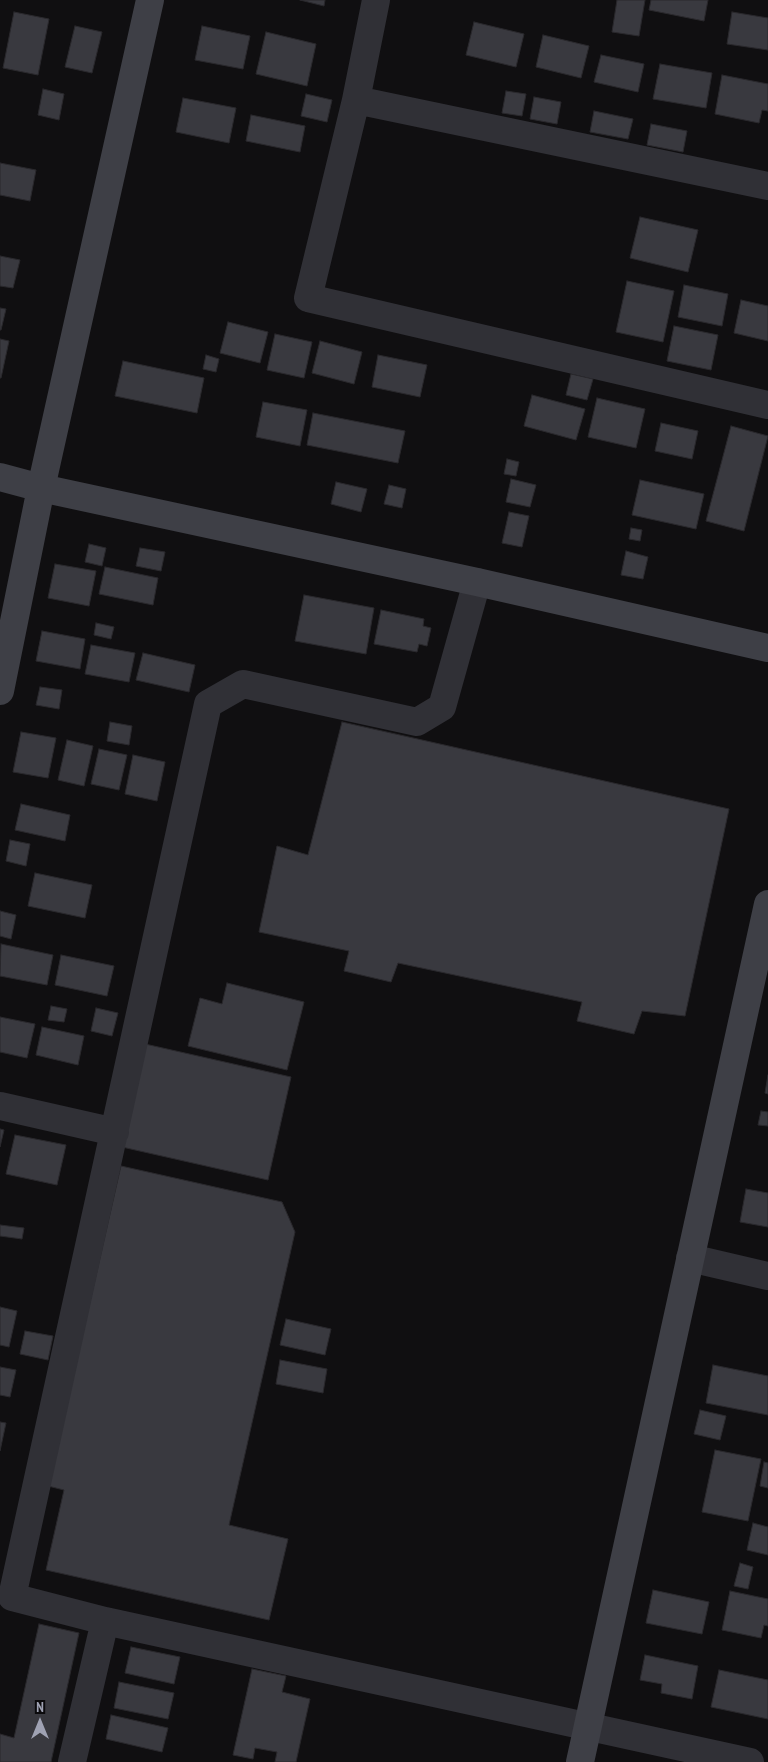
<!DOCTYPE html>
<style>
body{margin:0}
#map{position:relative;width:768px;height:1762px;overflow:hidden;background:#100f11;font-family:"PT Sans Narrow",sans-serif}
canvas{display:block}
.north{position:absolute;left:15px;top:1697px;width:50px;height:50px;-webkit-text-stroke:4px #0b0a0c;paint-order:stroke;rotate:0deg;font-size:14px;font-weight:700;line-height:20px;text-align:center;color:#9fa2b3}
.north::after{content:'';display:block;margin:auto;width:18px;height:22px;background:#9fa2b3;clip-path:polygon(50% 0,100% 100%,50% 72%,0 100%)}
</style>
<div id="map">
<canvas width="768" height="1762"></canvas>
<div class="north">N</div>
</div>
<script>
const ctx = document.querySelector('canvas').getContext('2d');
ctx.lineJoin = 'round';
function fillPath(path, color) {
  ctx.fillStyle = color;
  ctx.fill(path, 'evenodd');
}
function poly(rows) {
  const path = new Path2D();
  for (const r of rows) {
    path.moveTo(r[0], r[1]);
    for (let i = 2; i < r.length; i += 2) path.lineTo(r[i], r[i + 1]);
  }
  return path;
}
function trace(path, color, width, dash) {
  ctx.strokeStyle = color;
  ctx.lineWidth = width;
  ctx.lineCap = dash ? 'butt' : 'round';
  ctx.setLineDash(dash || []);
  ctx.stroke(path);
}
const building = poly([
 [300,0,325,0,324,6,300,0],
 [617,0,645,0,639,36,612,32,617,0],
 [651,0,708,0,704,21,649,10,651,0],
 [14,12,49,19,38,75,3,68,14,12],
 [732,12,768,18,768,50,727,44,732,12],
 [474,22,524,34,516,67,466,55,474,22],
 [75,26,102,32,92,73,65,67,75,26],
 [202,26,250,36,243,69,195,60,202,26],
 [266,32,316,44,307,86,256,74,266,32],
 [543,35,589,46,581,78,536,67,543,35],
 [601,55,644,64,638,92,594,82,601,55],
 [660,64,712,73,706,108,653,99,660,64],
 [722,75,768,84,768,111,762,110,759,123,715,114,722,75],
 [43,89,64,94,59,120,38,115,43,89],
 [506,91,526,94,522,116,502,113,506,91],
 [306,94,332,100,327,122,301,116,306,94],
 [534,97,561,102,557,124,530,119,534,97],
 [183,98,236,108,229,143,176,132,183,98],
 [594,111,633,119,628,139,590,132,594,111],
 [251,115,305,126,300,152,246,141,251,115],
 [651,124,687,131,683,152,647,145,651,124],
 [0,163,36,170,30,201,0,195,0,163],
 [640,217,698,230,688,272,630,258,640,217],
 [0,256,20,260,13,288,0,286,0,256],
 [627,281,674,291,663,342,616,332,627,281],
 [684,285,728,294,722,326,678,317,684,285],
 [741,300,768,306,768,341,734,333,741,300],
 [0,308,6,309,1,330,0,330,0,308],
 [228,322,268,332,260,363,220,353,228,322],
 [674,326,718,335,711,370,667,361,674,326],
 [275,334,312,342,304,378,267,370,275,334],
 [0,339,9,341,1,378,0,378,0,339],
 [320,341,362,352,354,384,312,373,320,341],
 [206,355,219,359,216,372,203,369,206,355],
 [378,355,427,365,420,397,372,387,378,355],
 [123,361,204,378,197,413,115,396,123,361],
 [571,374,593,379,587,400,566,395,571,374],
 [532,395,585,409,576,440,524,426,532,395],
 [597,398,645,409,636,448,588,437,597,398],
 [263,402,307,410,300,446,256,437,263,402],
 [313,413,405,431,398,463,307,445,313,413],
 [661,423,698,431,692,459,655,451,661,423],
 [731,426,768,436,744,531,706,521,731,426],
 [507,459,519,462,516,476,504,474,507,459],
 [511,479,536,485,530,507,506,502,511,479],
 [640,480,704,494,696,529,632,515,640,480],
 [336,482,367,489,361,512,331,504,336,482],
 [389,485,406,489,402,508,384,504,389,485],
 [509,512,529,516,522,547,502,543,509,512],
 [631,528,642,530,640,541,629,539,631,528],
 [89,544,106,548,102,566,85,562,89,544],
 [140,548,165,552,161,571,136,566,140,548],
 [626,551,648,557,643,579,621,575,626,551],
 [55,564,96,571,89,606,48,598,55,564],
 [105,567,158,578,153,605,99,594,105,567],
 [304,595,374,608,366,654,295,641,304,595],
 [381,610,424,619,423,626,431,628,427,646,419,644,417,652,374,644,381,610],
 [96,623,114,627,111,639,94,635,96,623],
 [42,631,85,639,80,669,36,661,42,631],
 [91,645,135,653,129,682,85,674,91,645],
 [143,653,195,665,189,692,136,680,143,653],
 [40,687,62,690,59,709,36,705,40,687],
 [110,722,132,726,129,745,107,741,110,722],
 [342,722,729,809,685,1016,642,1011,634,1034,577,1021,582,1002,398,963,391,982,344,971,349,951,259,932,277,846,308,855,342,722],
 [21,732,56,738,48,778,13,772,21,732],
 [67,740,93,746,84,786,58,780,67,740],
 [99,749,127,755,119,790,91,784,99,749],
 [133,755,165,762,157,801,125,794,133,755],
 [21,804,70,815,65,841,15,830,21,804],
 [10,840,30,844,26,866,6,861,10,840],
 [35,873,92,885,85,918,28,906,35,873],
 [0,911,16,915,11,939,0,936,0,911],
 [1,944,53,955,47,985,0,976,1,944],
 [61,955,114,966,107,996,55,985,61,955],
 [227,983,304,1002,287,1070,188,1046,200,998,222,1004,227,983],
 [51,1006,67,1009,64,1022,48,1020,51,1006],
 [96,1008,118,1013,112,1036,91,1031,96,1008],
 [0,1017,35,1024,27,1058,0,1052,0,1017],
 [42,1027,84,1036,78,1065,36,1055,42,1027],
 [145,1044,291,1077,268,1180,122,1147,145,1044],
 [768,1075,768,1094,765,1093,768,1075],
 [761,1111,768,1112,768,1126,758,1125,761,1111],
 [0,1129,4,1130,0,1147,0,1129],
 [15,1135,66,1145,57,1185,6,1174,15,1135],
 [121,1166,282,1202,295,1232,229,1525,288,1539,269,1620,46,1570,64,1490,48,1486,121,1166],
 [746,1189,768,1193,768,1227,740,1222,746,1189],
 [0,1225,24,1228,22,1239,0,1236,0,1225],
 [0,1307,17,1311,9,1347,0,1345,0,1307],
 [286,1319,331,1329,325,1355,280,1345,286,1319],
 [25,1331,53,1336,48,1360,20,1354,25,1331],
 [280,1360,327,1369,323,1393,276,1384,280,1360],
 [713,1365,768,1376,768,1415,706,1403,713,1365],
 [0,1367,16,1370,10,1397,0,1395,0,1367],
 [700,1410,726,1416,720,1440,694,1434,700,1410],
 [0,1422,6,1423,0,1451,0,1422],
 [715,1450,761,1459,748,1521,702,1512,715,1450],
 [764,1462,768,1463,768,1488,760,1486,764,1462],
 [753,1523,768,1527,768,1555,747,1550,753,1523],
 [740,1563,753,1567,748,1589,734,1586,740,1563],
 [653,1590,709,1602,702,1634,646,1623,653,1590],
 [730,1591,768,1599,768,1626,764,1625,761,1638,722,1630,730,1591],
 [39,1624,79,1633,51,1762,0,1762,0,1734,14,1738,39,1624],
 [131,1647,180,1657,174,1684,125,1673,131,1647],
 [645,1655,698,1666,692,1699,661,1693,662,1684,640,1680,645,1655],
 [252,1669,286,1676,282,1692,310,1699,296,1762,275,1762,277,1752,255,1748,253,1759,233,1755,252,1669],
 [719,1670,768,1680,768,1719,711,1707,719,1670],
 [119,1682,174,1693,168,1719,114,1708,119,1682],
 [111,1715,168,1728,162,1752,106,1739,111,1715]
]);
fillPath(building, '#39393f');
trace(building, '#2a292d', 1);
trace(poly([
 [376,0,356,100,308,298,768,405],
 [356,100,768,186],
 [477,582,442,707,417,722,243,684,208,704,12,1597,105,1621,750,1762],
 [0,1106,115,1132],
 [690,1258,768,1276],
 [72,1762,105,1621]
]), '#303036', 28);
trace(poly([
 [0,477,41,488,477,582,768,648],
 [0,691,41,488,150,0],
 [580,1762,768,904]
]), '#3e3f46', 28);
</script>
